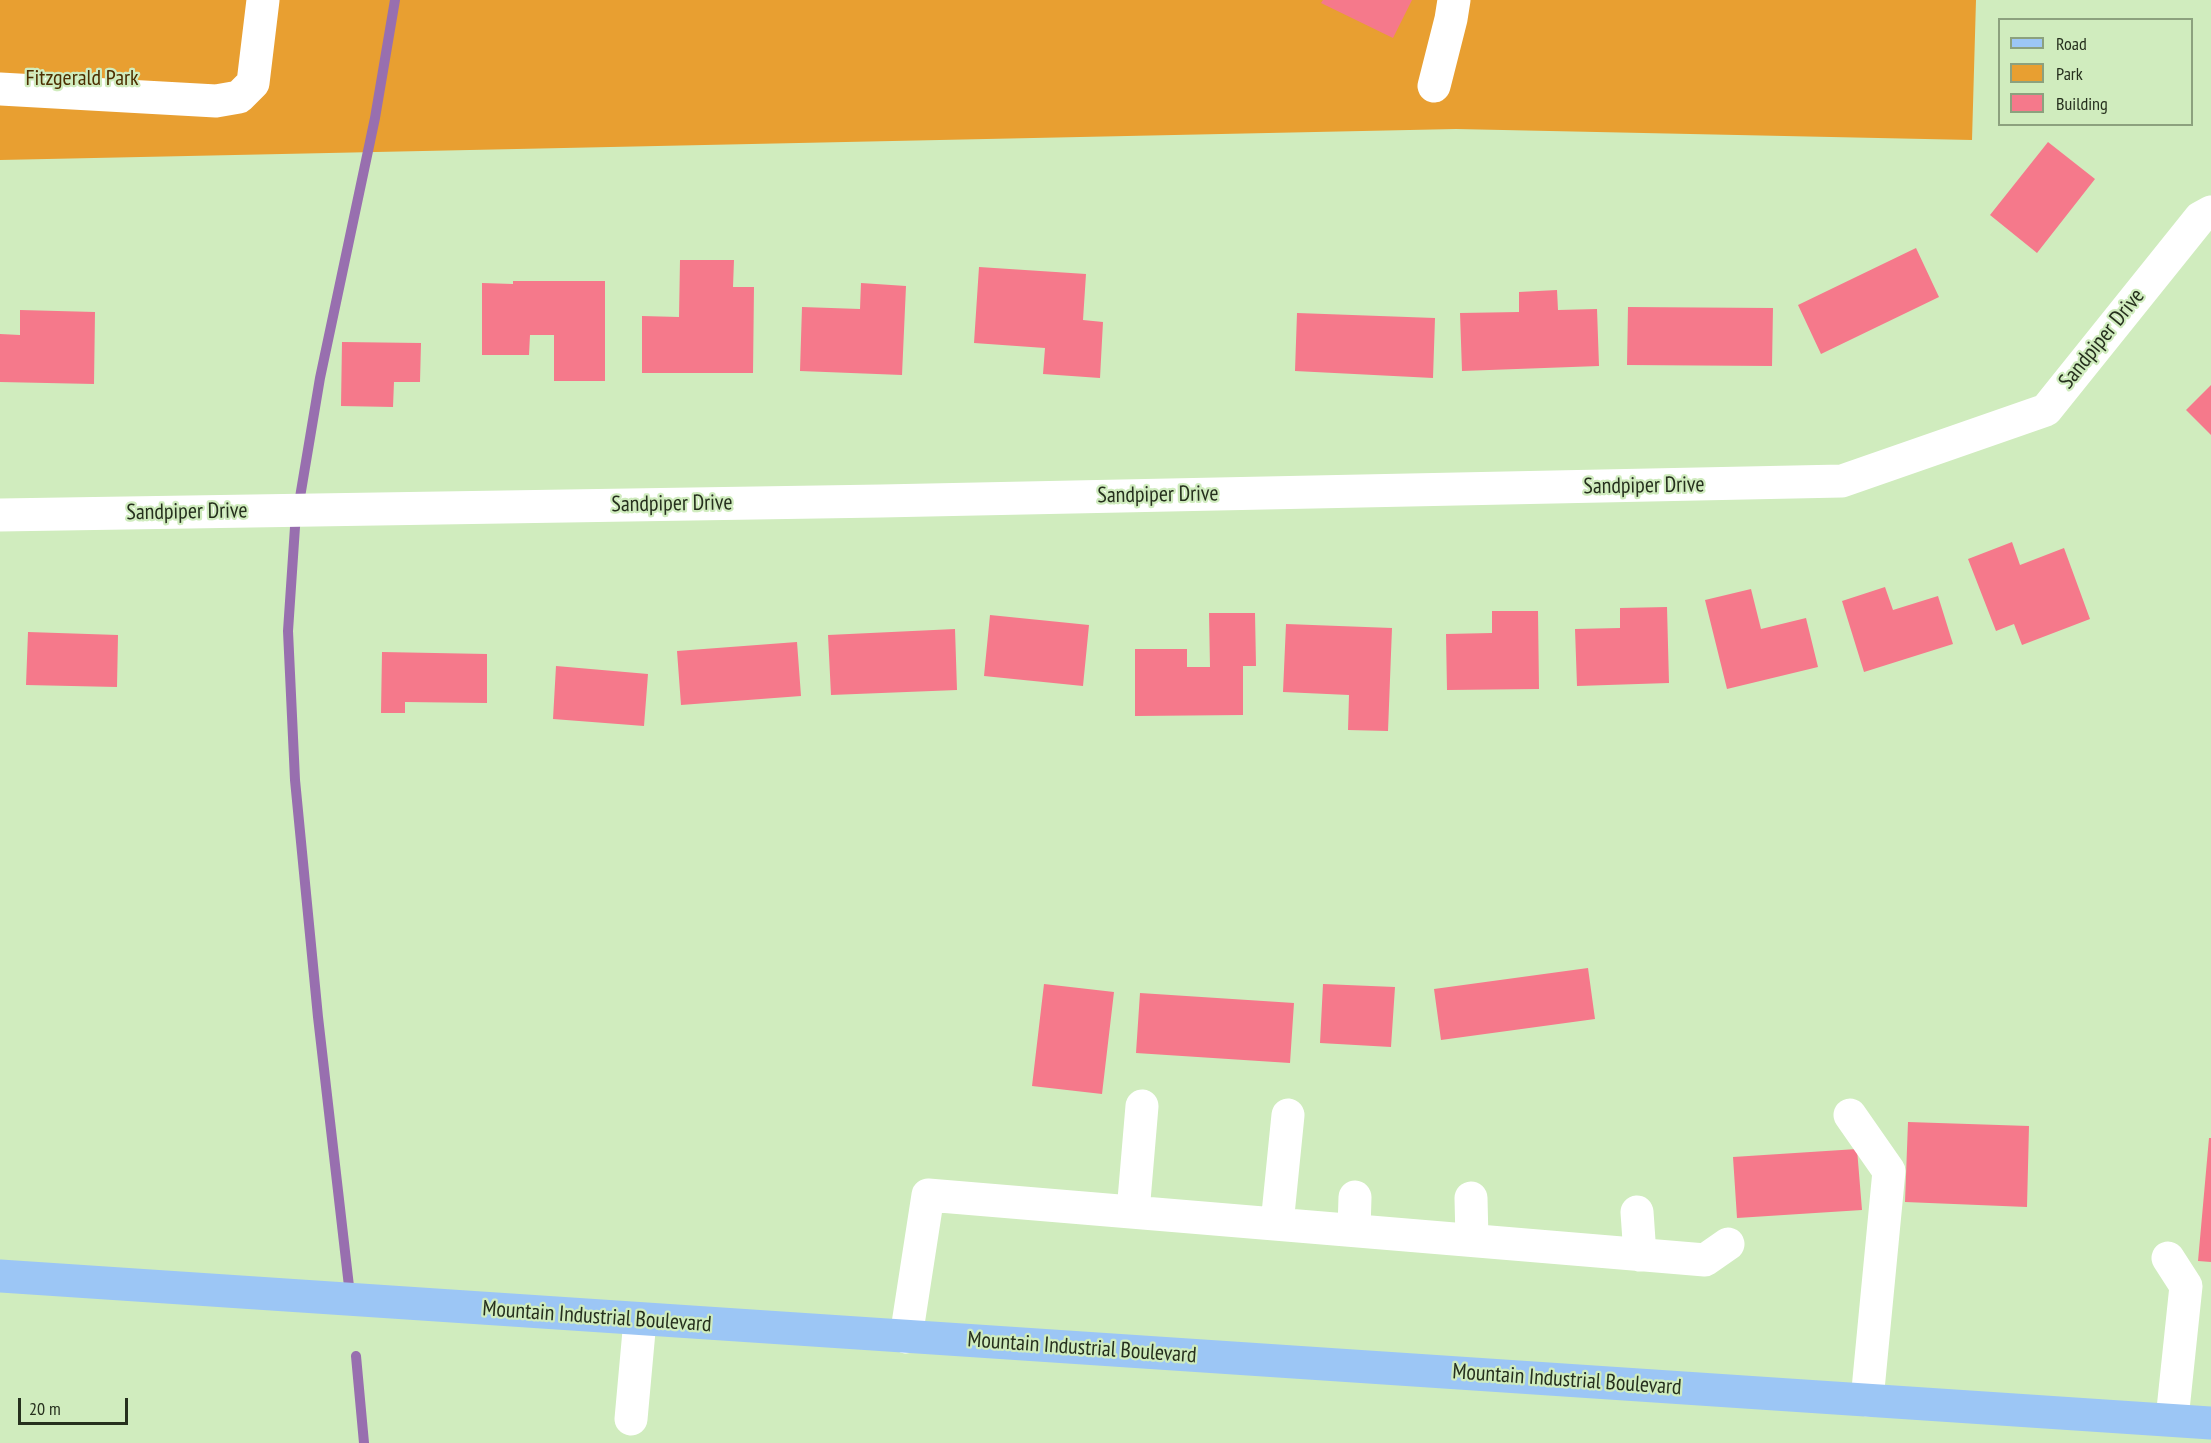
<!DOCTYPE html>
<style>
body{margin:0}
#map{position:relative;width:2211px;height:1443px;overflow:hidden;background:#d0ecbe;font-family:"PT Sans Narrow",sans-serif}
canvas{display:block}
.legend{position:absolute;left:1998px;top:18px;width:195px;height:108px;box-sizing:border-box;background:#d0ecbe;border:2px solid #8ca17e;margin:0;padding:8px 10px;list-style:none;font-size:18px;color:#26301e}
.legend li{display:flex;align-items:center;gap:12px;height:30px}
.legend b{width:30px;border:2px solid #8ca17e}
.scale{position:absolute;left:18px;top:1398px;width:110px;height:27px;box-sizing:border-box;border:3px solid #26301e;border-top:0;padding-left:8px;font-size:18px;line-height:21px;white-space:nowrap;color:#26301e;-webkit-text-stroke:4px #d0ecbe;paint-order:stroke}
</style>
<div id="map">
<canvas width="2211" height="1443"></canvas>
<ul class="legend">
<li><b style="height:8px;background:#9cc6f5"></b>Road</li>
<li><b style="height:16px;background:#e89f31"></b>Park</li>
<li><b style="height:16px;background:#f5798b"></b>Building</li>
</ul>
<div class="scale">20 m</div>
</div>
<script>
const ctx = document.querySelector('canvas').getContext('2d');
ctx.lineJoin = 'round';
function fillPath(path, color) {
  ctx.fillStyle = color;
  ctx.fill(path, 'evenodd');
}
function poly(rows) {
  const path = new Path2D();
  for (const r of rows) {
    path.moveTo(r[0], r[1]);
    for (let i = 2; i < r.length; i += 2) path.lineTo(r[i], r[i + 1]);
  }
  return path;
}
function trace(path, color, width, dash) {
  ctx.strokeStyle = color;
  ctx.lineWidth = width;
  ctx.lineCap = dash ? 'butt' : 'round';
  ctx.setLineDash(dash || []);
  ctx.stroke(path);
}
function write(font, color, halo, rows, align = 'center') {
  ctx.font = font + ' "PT Sans Narrow",sans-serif';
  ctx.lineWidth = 4.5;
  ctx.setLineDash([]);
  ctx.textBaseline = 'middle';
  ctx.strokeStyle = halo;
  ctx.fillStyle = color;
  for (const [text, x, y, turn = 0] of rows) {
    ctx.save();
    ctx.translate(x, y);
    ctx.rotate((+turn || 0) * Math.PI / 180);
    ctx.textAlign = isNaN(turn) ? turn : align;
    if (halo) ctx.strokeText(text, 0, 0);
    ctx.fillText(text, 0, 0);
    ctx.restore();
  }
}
fillPath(poly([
 [0,0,1976,0,1972,140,1456,129,0,160]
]), '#e89f31');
trace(poly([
 [350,1295,318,1017,295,780,288,631,295,527,320,378,375,118,395,0],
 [356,1356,364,1443]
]), '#986faf', 10);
fillPath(poly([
 [1323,0,1412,0,1393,38,1321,3],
 [2048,142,2095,179,2037,253,1990,215],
 [1916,248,1939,297,1821,354,1798,305],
 [680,260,734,260,733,287,754,287,753,373,642,373,642,316,679,317],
 [979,267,1086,274,1083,320,1103,322,1100,378,1043,374,1045,348,974,343],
 [513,281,605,281,605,381,554,381,554,335,530,335,529,355,482,355,482,283,513,284],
 [861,283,906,286,902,375,800,371,802,307,860,309],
 [1557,290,1558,310,1597,309,1599,366,1462,371,1460,313,1519,312,1519,292],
 [1628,307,1773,308,1772,366,1627,365],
 [20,310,95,312,94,384,0,382,0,334,20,335],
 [1297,313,1435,318,1433,378,1295,371],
 [342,342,421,343,420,382,394,382,393,407,341,406],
 [2211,385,2211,435,2186,410],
 [2012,542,2020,565,2064,548,2090,619,2022,645,2014,624,1996,631,1968,559],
 [1885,587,1893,610,1938,596,1953,644,1864,672,1842,601],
 [1751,589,1761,629,1806,618,1818,667,1727,689,1705,600],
 [1667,607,1669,683,1577,686,1575,629,1620,628,1620,608],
 [1492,611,1538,611,1539,689,1447,690,1446,634,1492,633],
 [1209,613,1255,613,1256,666,1243,666,1243,715,1135,716,1135,649,1187,649,1187,667,1210,667],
 [990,615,1089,625,1083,686,984,676],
 [1286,624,1392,628,1388,731,1348,730,1349,695,1283,692],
 [955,629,957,690,831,695,828,635],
 [28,632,118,635,117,687,26,685],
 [797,642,801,696,681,705,677,651],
 [382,652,487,654,487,703,405,702,405,713,381,713],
 [556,666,648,674,644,726,553,719],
 [1588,968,1595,1019,1441,1040,1434,989],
 [1044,984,1114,992,1102,1094,1032,1086],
 [1323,984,1395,987,1391,1047,1320,1043],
 [1140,993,1294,1003,1290,1063,1136,1053],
 [1908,1122,2029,1126,2027,1207,1905,1202],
 [2209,1138,2211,1138,2211,1262,2198,1261],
 [1857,1149,1862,1210,1737,1218,1733,1157]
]), '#f5798b');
trace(poly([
 [1434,86,1451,19,1454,0],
 [0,89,216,101,239,97,253,83,263,0],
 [0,515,881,501,1842,481,2046,410,2200,218,2211,212],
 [1850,1115,1889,1171,1867,1400],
 [1471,1198,1472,1240],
 [1133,1212,1142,1106],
 [1637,1212,1640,1255],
 [1277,1224,1288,1115],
 [1354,1230,1355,1197],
 [2168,1258,2186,1286,2172,1419],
 [906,1337,928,1195,1705,1260,1728,1244],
 [631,1419,640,1320]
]), '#fff', 33);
trace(poly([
 [0,1276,2211,1423]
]), '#9cc6f5', 33);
write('22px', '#4c2e00', '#d0ecbe', [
 ["Fitzgerald Park",82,79]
]);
write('22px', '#26301e', '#d0ecbe', [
 ["Sandpiper Drive",2102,339,-51],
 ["Sandpiper Drive",1644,486,-1],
 ["Sandpiper Drive",1158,495,-1],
 ["Sandpiper Drive",672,504,-1],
 ["Sandpiper Drive",187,512,-1],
 ["Mountain Industrial Boulevard",597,1317,4],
 ["Mountain Industrial Boulevard",1082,1348,4],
 ["Mountain Industrial Boulevard",1567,1380,4]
]);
</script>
